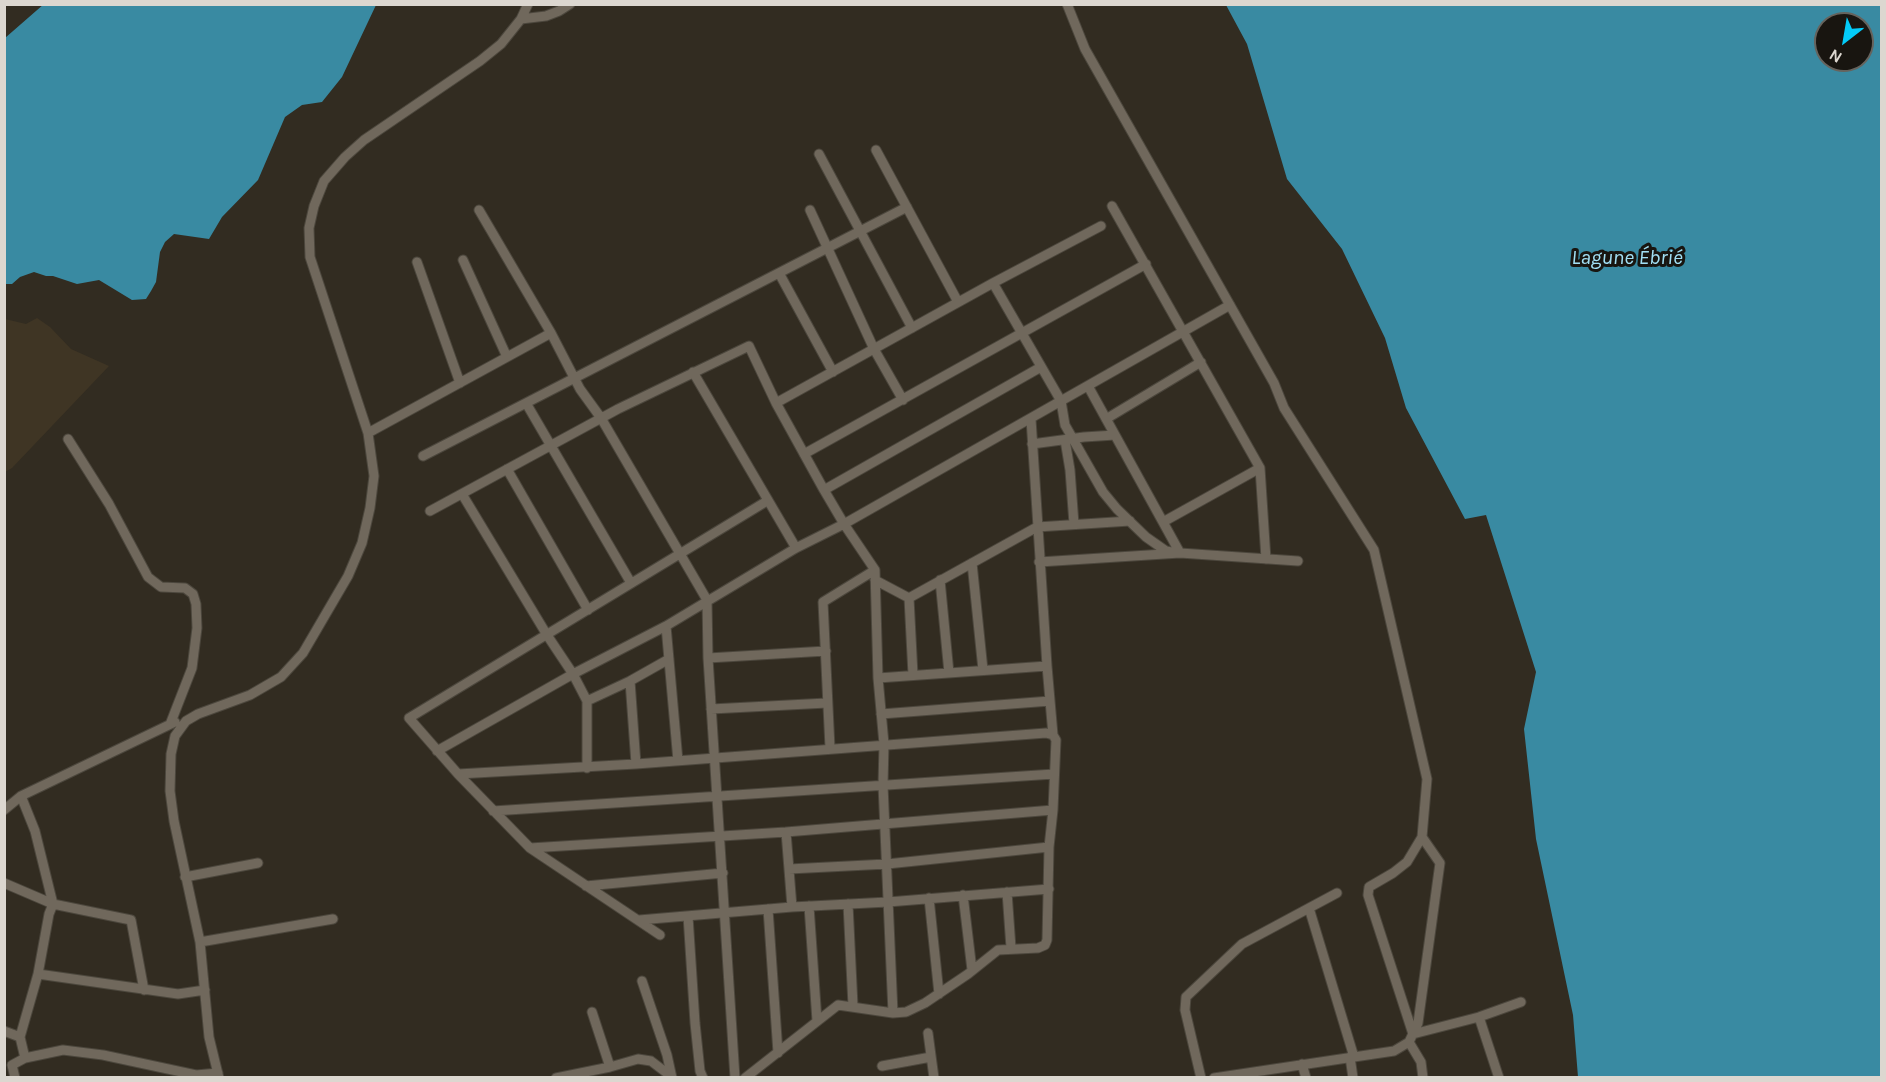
<!DOCTYPE html>
<meta charset="utf-8">
<style>
body{margin:0}
#map{position:relative;width:1886px;height:1082px;overflow:hidden;background:#322c21;font-family:Karla,sans-serif}
canvas{display:block}
.frame{position:absolute;inset:0;border:6px solid #dcd7d0;pointer-events:none}
.north{position:absolute;left:1814px;top:12px;width:60px;height:60px;box-sizing:border-box;background:#181510;border:2px solid #66635d;border-radius:50%;rotate:211deg;font-size:16px;font-weight:700;line-height:24px;text-align:center;color:#dcd7d0}
.north::after{content:'';display:block;margin:auto;width:21px;height:27px;background:#03cbf9;clip-path:polygon(50% 0,100% 100%,50% 72%,0 100%)}
</style>
<div id="map">
<canvas width="1886" height="1082"></canvas>
<div class="frame"></div>
<div class="north">N</div>
</div>
<script>
const ctx = document.querySelector('canvas').getContext('2d');
ctx.lineJoin = 'round';
function fillPath(path, color) {
  ctx.fillStyle = color;
  ctx.fill(path, 'evenodd');
}
function poly(rows) {
  const path = new Path2D();
  for (const r of rows) {
    path.moveTo(r[0], r[1]);
    for (let i = 2; i < r.length; i += 2) path.lineTo(r[i], r[i + 1]);
  }
  return path;
}
function trace(path, color, width, dash) {
  ctx.strokeStyle = color;
  ctx.lineWidth = width;
  ctx.lineCap = dash ? 'butt' : 'round';
  ctx.setLineDash(dash || []);
  ctx.stroke(path);
}
function write(font, color, halo, rows, align = 'center') {
  ctx.font = font + ' Karla,sans-serif';
  ctx.lineWidth = 6;
  ctx.setLineDash([]);
  ctx.textBaseline = 'middle';
  ctx.strokeStyle = halo;
  ctx.fillStyle = color;
  for (const [text, x, y, turn = 0] of rows) {
    ctx.save();
    ctx.translate(x, y);
    ctx.rotate((+turn || 0) * Math.PI / 180);
    ctx.textAlign = isNaN(turn) ? turn : align;
    if (halo) ctx.strokeText(text, 0, 0);
    ctx.fillText(text, 0, 0);
    ctx.restore();
  }
}
fillPath(poly([
 [37,318,50,327,71,349,109,366,12,468,5,472,5,319,26,324]
]), '#3f3524');
fillPath(poly([
 [44,4,376,4,376,5,342,77,322,102,302,105,285,117,258,180,222,217,209,239,174,234,165,242,160,252,156,282,151,291,146,299,132,300,99,280,77,284,53,276,46,276,34,272,20,277,12,284,5,284,5,38],
 [1226,5,1881,5,1881,1077,1578,1077,1573,1015,1536,839,1524,729,1536,672,1486,515,1465,519,1406,408,1385,338,1342,249,1287,179,1247,44],
 [1826,24,1862,24,1862,60,1826,60]
]), '#398aa2');
const minor = poly([
 [1067,4,1085,49,1274,383,1284,408,1374,550,1427,779,1422,837,1407,862,1393,873,1369,887,1368,895,1413,1034,1479,1017,1521,1002],
 [521,19,546,16,559,11,570,4],
 [876,150,958,302],
 [819,154,912,328],
 [1112,206,1260,468,1266,559],
 [479,210,551,333,580,389,601,418,707,600,708,658,735,1078],
 [810,210,874,349,903,400],
 [463,260,507,357],
 [417,262,460,383],
 [779,273,833,372],
 [993,283,1061,401,1065,425,1103,492,1117,509,1146,537,1166,551,1177,553],
 [693,372,796,548],
 [1088,386,1180,553],
 [526,403,631,583],
 [776,403,993,283,1101,226],
 [1106,419,1201,362],
 [368,433,551,333],
 [68,439,109,504,148,577,161,587,185,588,193,594,196,604,197,628,192,668,171,722],
 [1065,440,1070,470,1074,524],
 [1032,444,1084,437,1115,435],
 [804,454,1146,264],
 [423,456,907,207],
 [507,469,588,610],
 [824,490,1041,367],
 [462,494,547,635,573,674,587,701,587,768],
 [430,511,618,409,749,346,776,403,824,490,844,524,875,570,878,678,884,744,883,785,893,1013],
 [1163,522,1260,468],
 [1039,562,1180,553,1298,561],
 [972,563,983,670],
 [875,580,909,598,1037,527,1130,521],
 [940,580,949,673],
 [909,598,913,675],
 [666,626,678,761],
 [708,658,826,651],
 [878,678,1047,666],
 [630,681,636,764],
 [587,701,630,681,669,659],
 [711,709,827,703],
 [881,714,1050,701],
 [830,748,823,602,875,570],
 [437,751,573,674,666,626,796,548,844,524,1230,305],
 [458,774,636,764,1046,733,1053,735],
 [4,810,21,796,175,722],
 [493,811,1054,774],
 [786,832,792,907],
 [530,848,786,832,1053,810],
 [789,869,887,864,1049,847],
 [185,877,258,863],
 [4,883,53,904,131,920,144,990],
 [586,886,723,873],
 [1007,892,1011,948],
 [963,895,972,970],
 [929,898,939,994],
 [848,904,853,1006],
 [809,906,817,1021],
 [1309,908,1354,1057],
 [768,909,778,1053],
 [688,916,695,1023,700,1071,703,1078],
 [639,920,792,907,888,902,1049,889],
 [660,935,530,848,458,774,409,718,767,501],
 [200,942,333,919],
 [38,974,178,994,205,990],
 [642,981,667,1055,672,1078],
 [592,1012,610,1067],
 [1479,1017,1499,1078],
 [4,1031,20,1037],
 [928,1033,934,1078],
 [1409,1042,1421,1062,1423,1078],
 [1350,1057,1353,1078],
 [25,1058,63,1050,103,1055,196,1075,218,1073],
 [1302,1064,1306,1078],
 [882,1066,931,1057],
 [15,1078,12,1065,25,1058,20,1037,38,974,49,914,53,904,35,831,21,796],
 [219,1078,209,1037,200,942,174,821,170,791,171,754,175,736,186,721,198,714,250,695,281,677,303,653,348,576,362,543,370,508,374,476,368,433,310,257,309,228,314,206,324,181,345,157,364,140,480,61,501,44,521,19,528,4],
 [556,1078,610,1067,638,1059,651,1061,672,1077],
 [745,1078,838,1005,893,1013,906,1012,925,1003,968,974,998,950,1038,948,1045,945,1047,940,1049,847,1053,810,1056,740,1053,735,1047,666,1031,419],
 [1201,1078,1185,1010,1186,997,1242,944,1337,893],
 [1214,1078,1394,1051,1409,1042,1418,1023,1440,863,1422,837]
]);
trace(minor, '#4c473d', 11);
trace(minor, '#70685c', 9);
write('italic 21px', '#a2e0f5', '#181510', [
 ["Lagune Ébrié",1627,258]
]);
</script>
